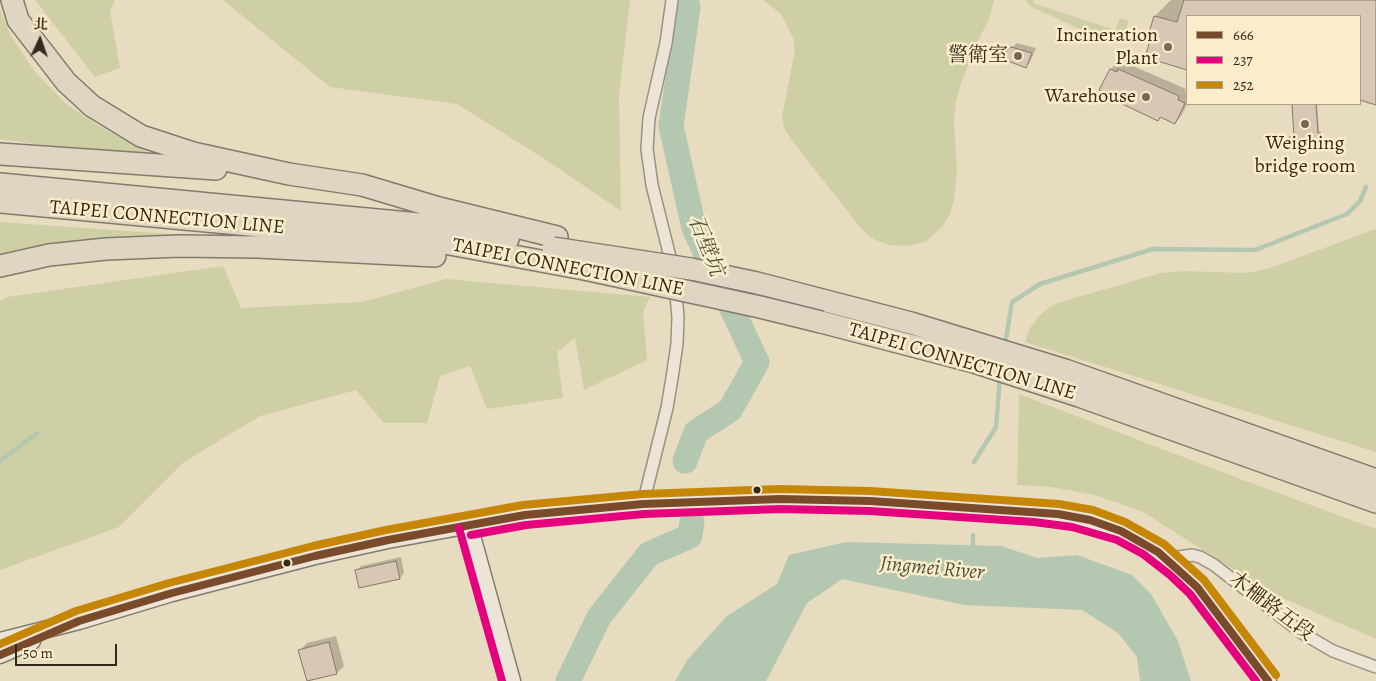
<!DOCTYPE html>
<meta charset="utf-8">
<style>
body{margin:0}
#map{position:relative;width:1376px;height:681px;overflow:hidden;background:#e8dcc0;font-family:Alegreya,"Noto Serif TC",serif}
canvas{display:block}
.legend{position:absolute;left:1186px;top:15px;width:175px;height:90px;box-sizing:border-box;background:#faedcc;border:1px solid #ac9f85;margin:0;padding:6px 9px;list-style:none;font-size:15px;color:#37291a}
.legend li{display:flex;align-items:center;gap:10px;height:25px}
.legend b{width:25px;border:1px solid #ac9f85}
.north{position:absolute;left:15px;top:15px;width:50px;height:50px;-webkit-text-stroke:4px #faedcc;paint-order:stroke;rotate:3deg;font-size:14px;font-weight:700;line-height:20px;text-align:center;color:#37291a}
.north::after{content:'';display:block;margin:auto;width:18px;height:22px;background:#37291a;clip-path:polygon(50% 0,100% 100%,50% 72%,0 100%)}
.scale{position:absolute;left:15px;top:644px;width:102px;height:22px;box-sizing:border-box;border:2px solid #37291a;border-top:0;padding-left:6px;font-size:15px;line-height:18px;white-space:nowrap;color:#37291a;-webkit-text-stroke:4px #faedcc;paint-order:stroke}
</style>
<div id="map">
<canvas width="1376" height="681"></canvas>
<ul class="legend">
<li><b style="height:6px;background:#7a4b2a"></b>666</li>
<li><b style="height:6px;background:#e5007d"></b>237</li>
<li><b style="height:6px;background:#c78706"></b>252</li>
</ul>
<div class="north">北</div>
<div class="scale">50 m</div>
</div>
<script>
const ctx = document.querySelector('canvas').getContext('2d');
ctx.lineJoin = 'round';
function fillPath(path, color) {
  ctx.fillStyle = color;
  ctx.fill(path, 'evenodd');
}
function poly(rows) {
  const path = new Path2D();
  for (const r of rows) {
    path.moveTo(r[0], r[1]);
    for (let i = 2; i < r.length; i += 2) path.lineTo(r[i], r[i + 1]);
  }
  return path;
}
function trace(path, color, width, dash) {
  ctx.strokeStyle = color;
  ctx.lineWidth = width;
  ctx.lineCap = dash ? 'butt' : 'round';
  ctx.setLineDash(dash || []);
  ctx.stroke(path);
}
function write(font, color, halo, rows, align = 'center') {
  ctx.font = font + ' Alegreya,"Noto Serif TC",serif';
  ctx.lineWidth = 5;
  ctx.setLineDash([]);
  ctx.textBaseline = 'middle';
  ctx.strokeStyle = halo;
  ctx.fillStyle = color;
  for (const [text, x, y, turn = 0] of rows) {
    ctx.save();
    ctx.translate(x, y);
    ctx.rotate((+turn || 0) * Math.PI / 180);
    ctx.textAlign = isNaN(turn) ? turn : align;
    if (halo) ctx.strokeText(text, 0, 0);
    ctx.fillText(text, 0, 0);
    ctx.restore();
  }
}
fillPath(poly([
 [35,0,115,0,110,11,120,68,95,77],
 [223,0,630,0,619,95,621,211,543,158,457,104,330,87],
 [763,0,994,0,989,19,977,43,961,83,956,101,954,120,957,172,954,200,950,214,942,227,925,242,907,246,890,245,875,240,864,232,793,142,784,128,782,116,795,50,793,38,781,14],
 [1026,0,1034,0,1033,3,1115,30,1120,18,1129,21,1124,36,1117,41,1111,42,1106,41,1034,8,1029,5],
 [0,10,12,38,36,73,64,102,97,125,152,154,43,145,0,139],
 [0,222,211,237,0,255],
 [1376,229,1376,452,1025,342,1030,328,1039,316,1051,306,1064,301,1161,273,1184,271,1246,273,1267,269],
 [223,266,241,308,362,302,446,279,650,297,643,312,647,360,584,390,575,338,557,352,563,398,487,409,470,366,440,376,427,423,384,423,356,390,260,416,184,462,119,527,0,570,0,301,7,297],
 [1019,394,1243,480,1376,529,1376,639,1269,592,1143,512,1095,495,1051,487,1017,485]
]), '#cecfa4');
fillPath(poly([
 [846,542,1001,546,1037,558,1077,555,1132,575,1151,594,1178,641,1191,681,1140,681,1137,657,1118,633,1082,610,964,605,842,579,807,603,766,681,675,681,688,659,727,616,777,584,789,555]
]), '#b4c7b1');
fillPath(poly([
 [1171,0,1376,0,1376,104,1360,99,1360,16,1187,16,1187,69,1156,60,1152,39,1148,38,1155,16],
 [1017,43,1036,48,1030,62,1026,67,1008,51],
 [1118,62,1124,65,1126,63,1186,89,1185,92,1187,93,1187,104,1182,115,1175,123,1111,69],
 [1293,104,1317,104,1319,132,1321,131,1322,145,1320,147,1290,138,1295,135],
 [401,557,404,573,400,578,360,587,356,571,361,566],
 [336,636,344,666,337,673,308,681,300,650,307,643]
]), '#0003');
trace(poly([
 [1005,345,1012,302,1040,284,1153,249,1255,250,1347,214,1360,201,1366,187],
 [0,461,37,433],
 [974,462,996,427,1000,377],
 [973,551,973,535]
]), '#b4c7b1', 4.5);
trace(poly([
 [685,461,696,432,730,410,757,362,694,228,671,126,688,7,686,0],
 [568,681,599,617,649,554,690,536,692,522]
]), '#b4c7b1', 25);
const building = poly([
 [1184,0,1376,0,1376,105,1360,100,1360,16,1187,16,1187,70,1154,60,1155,57,1146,55,1150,40,1147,39,1154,16,1177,22,1184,0],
 [1011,47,1032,53,1026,68,1008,61,1005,53,1011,47],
 [1110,69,1117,72,1118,69,1179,96,1178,100,1185,103,1175,124,1160,117,1158,121,1114,100,1115,98,1099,90,1110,69],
 [1292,104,1316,104,1318,133,1320,133,1321,148,1290,150,1289,137,1294,137,1292,104],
 [396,561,400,579,359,588,355,570,396,561],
 [329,642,337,674,307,681,298,650,329,642]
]);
fillPath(building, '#d9c7b5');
trace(building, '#827a6a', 1);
const street = poly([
 [672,0,666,43,649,118,647,149,652,185,673,269],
 [643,504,667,408,672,378,677,344,678,317,675,284],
 [1166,559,1192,555,1200,557,1214,565,1302,633,1333,651,1376,667]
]);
const secondary = poly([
 [469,525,512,681],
 [0,641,79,621,172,593,315,556,388,540,525,515,682,502,780,499,870,501,1058,514,1090,520,1121,531,1158,552,1176,567,1197,587,1268,681],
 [0,655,32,641]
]);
const highway = poly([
 [12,0,18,20,66,82,92,106,141,136,193,153,289,174,362,185,439,208,557,237],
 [0,154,216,169],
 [0,184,451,227,508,239],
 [0,202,444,243,584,269],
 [0,266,49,255,106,249,179,246,258,247,435,256],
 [691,269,757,283,911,323,970,341,1065,370,1376,480],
 [821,322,974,362,1079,396,1376,502]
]);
trace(street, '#9a9281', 14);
trace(secondary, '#827a6a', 19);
trace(highway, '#827a6a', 24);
trace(street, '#ebe4d7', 11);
trace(secondary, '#ebe4d7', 16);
trace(highway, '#ded5c2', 21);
const highwayBridge = poly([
 [553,248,691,269],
 [584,269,760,307,821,322]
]);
trace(highwayBridge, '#827a6a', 24, []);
trace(highwayBridge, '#ded5c2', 21);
trace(poly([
 [0,655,79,621,172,593,315,556,388,540,525,515,643,504,780,499,870,501,1058,514,1090,520,1121,531,1158,552,1197,587,1268,681]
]), '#7a4b2a', 8);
trace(poly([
 [459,528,502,681],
 [471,535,526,525,644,514,780,509,870,511,1034,522,1072,527,1117,540,1143,554,1170,575,1190,594,1256,681]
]), '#e5007d', 8);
trace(poly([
 [0,644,76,611,169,583,313,546,386,530,523,505,643,494,780,489,870,491,1059,504,1093,510,1125,522,1164,544,1204,580,1276,675]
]), '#c78706', 8);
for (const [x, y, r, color] of [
 [1168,47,5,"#756854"],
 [1018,56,5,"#756854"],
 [1146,97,5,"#756854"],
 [1305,124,5,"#756854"],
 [757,490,4.5,"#37291a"],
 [287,563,4.5,"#37291a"]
]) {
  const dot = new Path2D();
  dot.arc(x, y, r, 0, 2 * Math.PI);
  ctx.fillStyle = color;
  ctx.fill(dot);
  trace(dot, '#faedcc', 2);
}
write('20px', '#37291a', '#faedcc', [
 ["Incineration",1158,36],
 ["Plant",1158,59],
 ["警衛室",1008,56],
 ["Warehouse",1136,97],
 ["Weighing",1305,144,"center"],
 ["bridge room",1305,167,"center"]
], 'right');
write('20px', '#37291a', '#faedcc', [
 ["TAIPEI CONNECTION LINE",167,218,5],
 ["TAIPEI CONNECTION LINE",568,268,11],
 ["TAIPEI CONNECTION LINE",962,362,16],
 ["木柵路五段",1271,607,37]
]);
write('italic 21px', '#504e3e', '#faedcc', [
 ["石壁坑",705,246,68],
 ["Jingmei River",932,569,5]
]);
</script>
